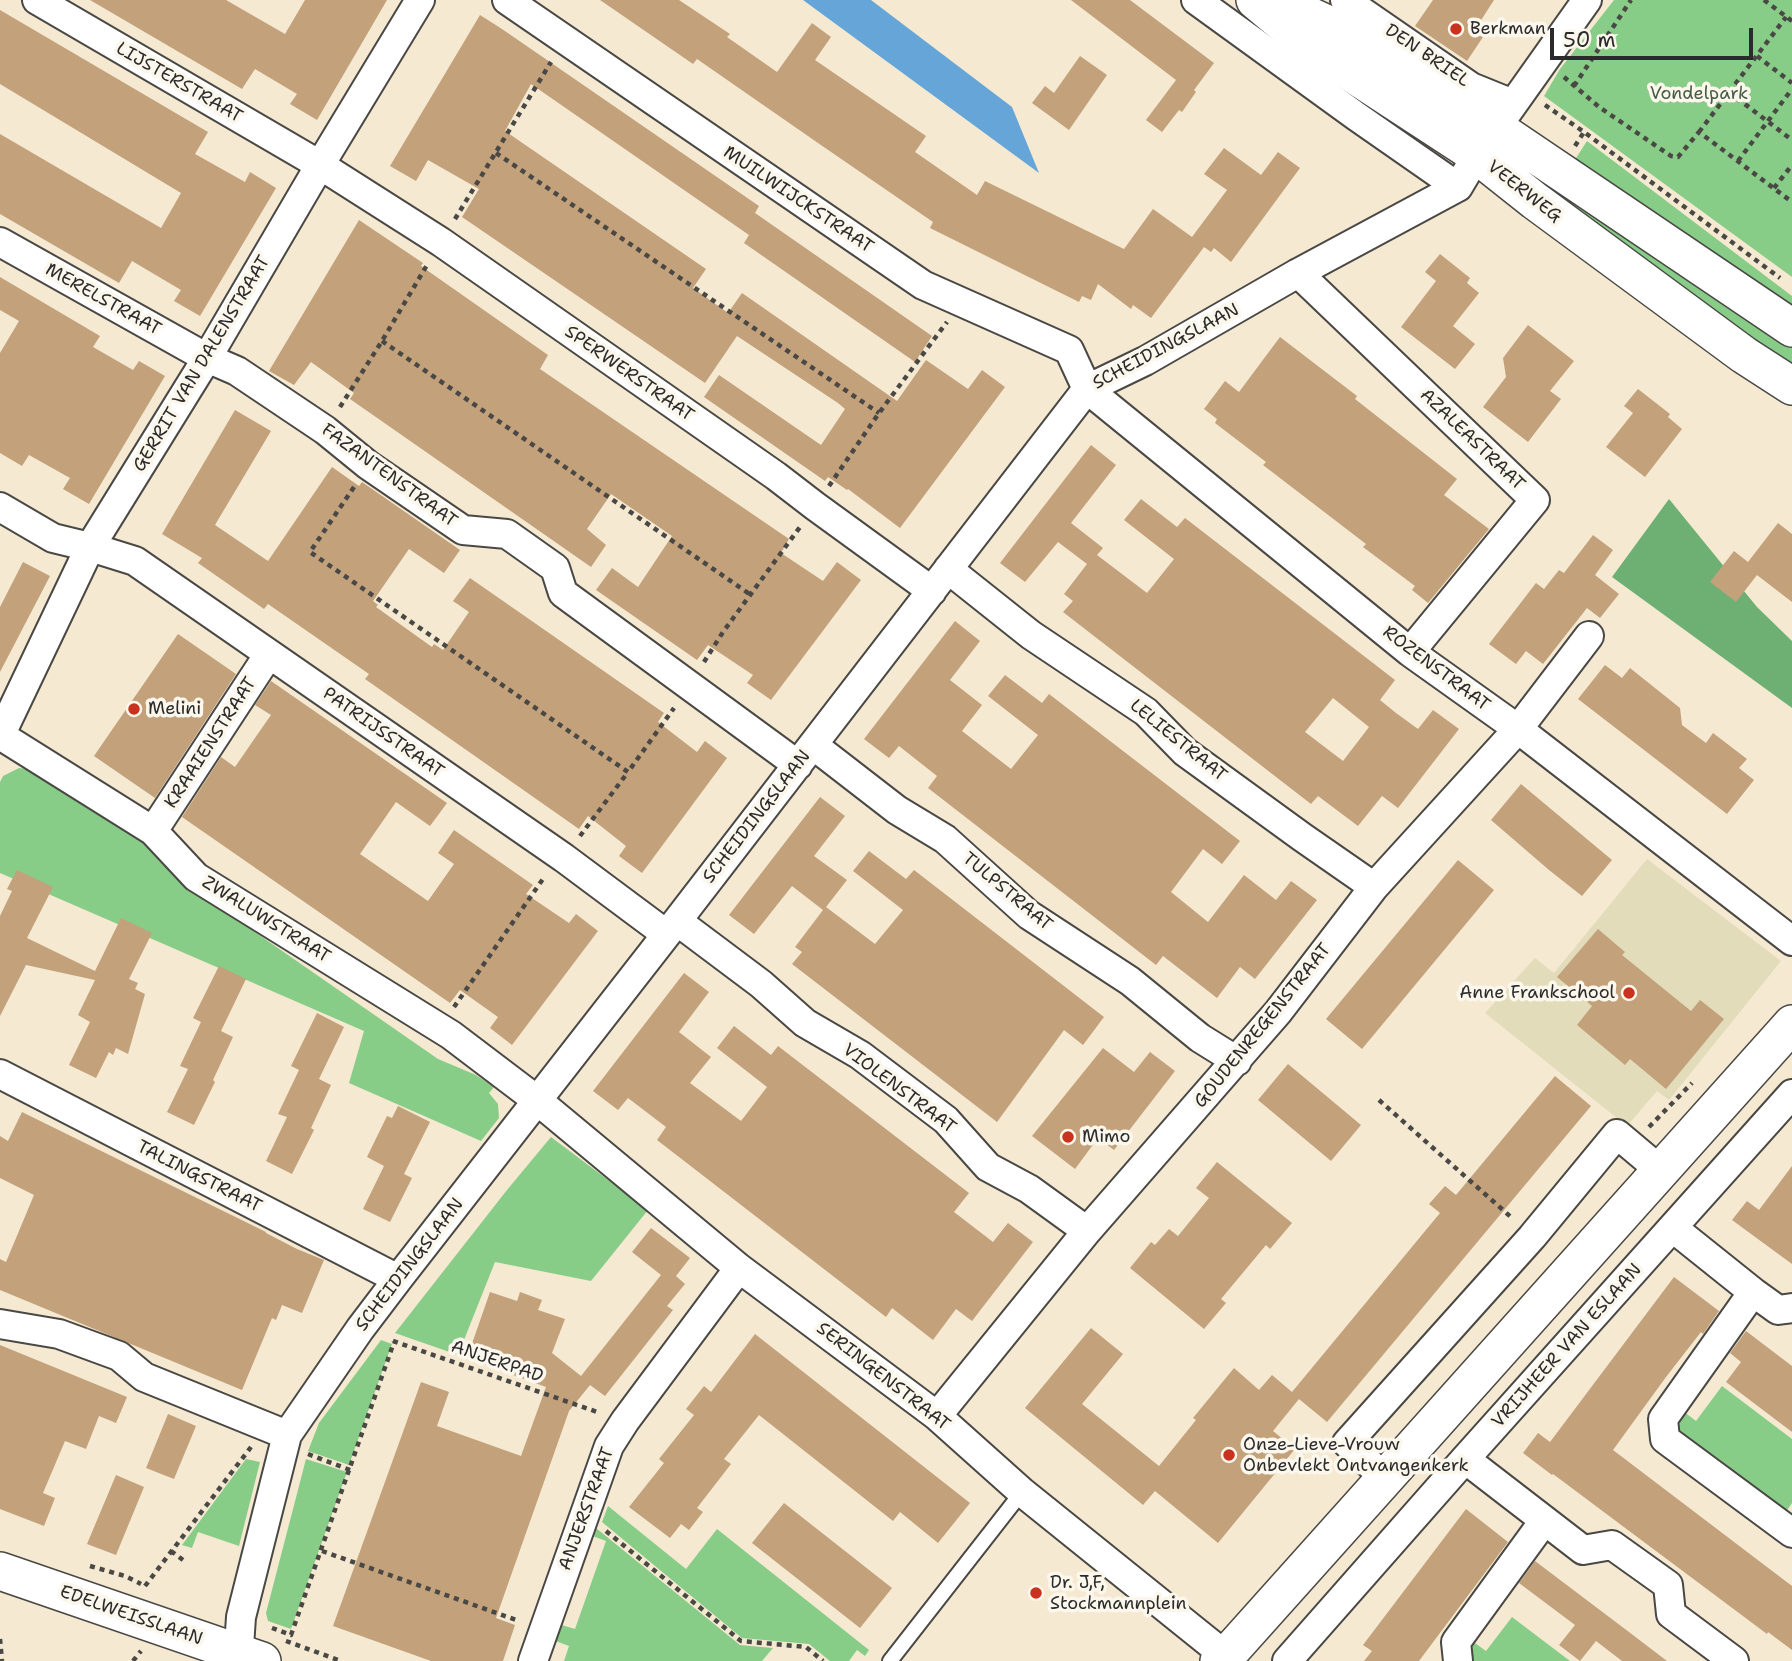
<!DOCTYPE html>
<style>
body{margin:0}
#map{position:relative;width:1792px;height:1661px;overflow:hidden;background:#f5e9d2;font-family:"Shantell Sans",sans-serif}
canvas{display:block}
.scale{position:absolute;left:1550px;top:28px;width:203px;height:32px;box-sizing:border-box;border:4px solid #2b2b2b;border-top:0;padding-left:9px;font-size:21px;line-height:24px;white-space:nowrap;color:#2b2b2b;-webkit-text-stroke:5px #fbf7ec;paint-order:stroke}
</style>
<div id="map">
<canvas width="1792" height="1661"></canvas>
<div class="scale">50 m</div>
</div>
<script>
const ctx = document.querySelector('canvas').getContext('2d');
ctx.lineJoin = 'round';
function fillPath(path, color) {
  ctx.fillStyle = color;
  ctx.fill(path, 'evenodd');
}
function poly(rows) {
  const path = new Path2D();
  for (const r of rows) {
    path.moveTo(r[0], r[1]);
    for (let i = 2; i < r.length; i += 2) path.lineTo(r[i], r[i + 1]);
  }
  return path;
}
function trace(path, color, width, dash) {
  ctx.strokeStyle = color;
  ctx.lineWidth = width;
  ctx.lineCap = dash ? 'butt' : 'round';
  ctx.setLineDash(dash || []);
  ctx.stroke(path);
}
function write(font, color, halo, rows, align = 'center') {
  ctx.font = font + ' "Shantell Sans",sans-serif';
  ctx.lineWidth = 7;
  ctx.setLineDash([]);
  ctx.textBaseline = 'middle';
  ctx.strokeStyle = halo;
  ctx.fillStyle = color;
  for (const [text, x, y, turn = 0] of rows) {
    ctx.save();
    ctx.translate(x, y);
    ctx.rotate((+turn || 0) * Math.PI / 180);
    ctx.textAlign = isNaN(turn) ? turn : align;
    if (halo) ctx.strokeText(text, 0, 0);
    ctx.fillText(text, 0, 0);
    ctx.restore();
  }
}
fillPath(poly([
 [1647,859,1781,961,1669,1100,1657,1091,1627,1126,1485,1013,1535,958,1554,973]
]), '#e2dcba');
fillPath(poly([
 [1614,0,1792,0,1792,277,1544,96,1560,69],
 [1587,141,1792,296,1792,319,1569,169],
 [1560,180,1792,337,1792,378,1547,200],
 [19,768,42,771,147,846,177,878,438,1059,476,1075,494,1087,489,1093,498,1104,499,1118,481,1141,349,1083,364,1031,0,873,0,782,3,776],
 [551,1137,648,1210,591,1281,495,1262,458,1355,395,1333,507,1190],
 [381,1340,392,1344,349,1465,308,1451,319,1423],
 [1722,1386,1792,1439,1792,1503,1785,1513,1679,1433,1675,1412,1679,1408,1696,1421],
 [246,1459,260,1462,239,1546,198,1532,192,1548,182,1545],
 [306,1459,347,1472,291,1629,268,1621,266,1613],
 [608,1506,686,1569,717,1529,869,1650,865,1656,857,1650,849,1661,830,1661,809,1644,742,1638,602,1522],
 [591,1524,740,1645,773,1648,762,1661,564,1661,569,1646,550,1639,555,1623,575,1629,606,1541,587,1534],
 [1512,1617,1570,1661,1467,1661,1468,1638,1486,1651]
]), '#88cd87');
fillPath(poly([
 [1669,499,1757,607,1792,641,1792,708,1612,577]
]), '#6eb074');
fillPath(poly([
 [803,0,871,0,1012,107,1039,173]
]), '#65a5d8');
fillPath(poly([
 [90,0,226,0,285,34,305,0,387,0,317,120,290,104,297,94,255,69,242,89],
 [600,0,679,0,730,34,727,37,777,72,812,23,831,37,815,60,926,136,915,152,977,195,985,181,1124,249,1153,209,1192,237,1227,190,1204,174,1224,148,1261,175,1278,152,1300,168,1231,262,1214,248,1211,252,1204,247,1151,318,1133,305,1131,309,1098,284,1091,300,1082,296,1079,302,930,228,933,222,818,143,697,59,693,64],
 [1071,0,1130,0,1214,63,1194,90,1196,92,1182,112,1179,110,1162,132,1146,120,1176,80],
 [1433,0,1494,0,1478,25,1487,31,1467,61,1415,26],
 [0,10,208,132,195,154,245,182,250,172,276,188,200,316,174,301,181,290,132,261,119,283,0,214,0,134,161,228,181,193,0,84],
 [480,15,502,29,759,206,755,213,932,336,915,362,744,243,749,235,531,84,505,131,706,269,693,288,728,313,742,293,897,401,926,360,968,389,982,370,1005,387,900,528,848,489,847,490,828,477,825,481,704,397,719,375,821,445,845,409,838,403,737,336,705,383,462,217,479,189,428,160,416,181,390,166],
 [1080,56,1107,75,1069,130,1032,103,1045,86,1054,93],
 [359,220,423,263,421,266,548,355,540,369,789,539,781,553,823,581,837,562,861,580,771,700,747,683,753,675,708,645,697,660,596,590,612,568,638,587,672,536,611,494,587,529,606,545,591,567,350,399,354,393,311,362,294,385,269,371],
 [1440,254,1470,278,1467,283,1479,293,1453,326,1475,344,1455,369,1401,327,1436,281,1425,272],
 [0,277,100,336,93,347,133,370,139,361,165,376,89,504,63,489,70,478,29,455,22,466,0,453,0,353,19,321,0,310],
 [1528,325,1574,361,1550,391,1561,399,1528,442,1483,407,1506,377,1503,358],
 [1280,337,1357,396,1355,399,1457,479,1444,495,1489,529,1428,603,1412,590,1415,586,1363,547,1366,544,1263,465,1266,462,1215,423,1217,419,1204,409,1225,381,1239,392],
 [1638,389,1670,414,1668,417,1682,429,1645,477,1606,447,1633,413,1624,406],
 [235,410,271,431,215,525,268,561,332,467,359,486,362,482,460,550,444,573,409,549,373,601,378,605,376,607,432,647,434,644,443,650,469,612,453,601,470,578,664,713,658,722,697,752,705,741,727,758,642,873,619,856,626,846,588,816,579,829,365,679,369,674,268,604,264,609,198,563,202,558,162,534],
 [1091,445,1116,465,1071,523,1103,548,1097,555,1147,593,1174,559,1124,520,1141,499,1177,527,1185,518,1395,680,1380,700,1396,713,1418,729,1433,710,1459,729,1398,808,1382,796,1358,826,1318,796,1311,804,1063,612,1073,601,1064,594,1087,564,1058,542,1025,582,1000,563],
 [1333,698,1369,727,1343,761,1305,732],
 [1778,523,1792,534,1792,602,1757,575,1736,602,1710,582,1734,551,1748,562],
 [1593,535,1613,550,1595,575,1619,594,1600,618,1587,608,1543,664,1526,651,1516,664,1489,644,1536,583,1544,589,1559,570,1564,573],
 [23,562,50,576,0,672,0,607],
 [955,621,980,641,950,680,982,705,962,731,1011,769,1038,735,988,696,1005,675,1042,703,1049,694,1240,841,1222,864,1203,849,1171,892,1208,922,1244,875,1276,900,1291,881,1317,900,1255,979,1240,967,1217,998,1163,956,1156,965,928,788,937,776,899,746,889,758,864,739],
 [178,634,236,674,155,798,94,756],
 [1605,665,1622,678,1630,668,1680,708,1682,725,1706,743,1713,733,1747,759,1739,768,1754,780,1727,814,1578,699],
 [271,681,447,803,430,826,396,802,360,854,428,901,454,864,438,853,454,830,533,885,526,894,569,923,576,914,598,931,512,1045,490,1028,498,1017,460,990,450,1003,182,817,221,757,235,767,257,735,271,715,255,705],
 [1521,784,1612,860,1582,896,1549,870,1491,820],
 [820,797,845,816,814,856,847,880,826,907,875,944,903,910,853,871,869,851,906,879,914,870,1104,1017,1083,1045,1064,1030,997,1122,792,964,802,952,795,947,823,910,792,886,754,934,729,915],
 [1458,860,1494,890,1362,1049,1326,1019],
 [17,870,53,887,27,938,95,971,121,918,152,933,129,979,138,983,135,989,145,994,128,1054,116,1048,113,1055,109,1052,96,1078,69,1065,90,1022,78,1015,95,980,26,965,0,1016,0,916,12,891,7,889],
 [1598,929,1625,952,1622,955,1691,1011,1700,1000,1724,1019,1666,1089,1630,1059,1625,1065,1577,1025,1592,1006,1557,977],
 [219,966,246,979,221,1031,233,1037,213,1080,215,1082,194,1125,167,1112,188,1069,180,1066,201,1022,193,1018],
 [684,973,709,992,679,1032,711,1057,690,1083,741,1121,767,1087,717,1048,734,1026,771,1055,778,1046,969,1193,954,1212,993,1242,1008,1223,1033,1242,972,1321,956,1309,933,1340,892,1308,886,1317,657,1140,666,1127,628,1098,618,1110,593,1091],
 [317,1013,344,1027,319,1079,331,1085,311,1128,314,1130,292,1174,266,1161,287,1117,278,1114,299,1070,291,1066],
 [1103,1048,1134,1072,1150,1052,1175,1071,1114,1150,1098,1138,1075,1169,1032,1136],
 [1288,1064,1361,1125,1331,1161,1258,1100],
 [1555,1076,1591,1106,1327,1422,1299,1399,1273,1431,1295,1449,1218,1543,1155,1491,1143,1505,1025,1408,1091,1328,1123,1354,1082,1404,1159,1466,1196,1420,1193,1418,1234,1368,1259,1390,1272,1375,1292,1392,1440,1213,1429,1204,1445,1186,1456,1195],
 [398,1106,430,1122,404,1174,412,1178,390,1222,363,1209,384,1166,367,1157,387,1116,392,1118],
 [22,1112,266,1232,266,1233,297,1249,324,1260,302,1313,282,1305,276,1320,272,1318,242,1390,0,1290,0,1259,6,1262,34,1195,0,1178,0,1136,8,1141],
 [1217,1162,1292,1223,1270,1249,1266,1245,1221,1299,1226,1303,1204,1329,1130,1268,1151,1242,1155,1245,1169,1229,1178,1236,1209,1198,1196,1188],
 [1792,1166,1792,1264,1732,1220,1747,1201,1759,1210],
 [651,1228,690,1258,676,1276,685,1284,667,1306,673,1310,605,1396,590,1385,569,1411,496,1618,515,1625,503,1661,431,1661,333,1626,421,1382,449,1392,437,1426,521,1456,546,1387,467,1358,490,1292,517,1301,520,1292,542,1300,538,1310,565,1319,552,1353,581,1376,661,1275,632,1252],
 [1674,1277,1719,1311,1703,1334,1701,1332,1666,1377,1613,1450,1792,1586,1792,1650,1768,1632,1767,1634,1553,1474,1552,1475,1523,1453,1538,1433,1550,1442],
 [1746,1331,1792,1366,1792,1432,1726,1382,1741,1362,1730,1353],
 [755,1334,970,1503,938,1543,900,1512,893,1521,759,1415,724,1459,731,1464,697,1508,703,1512,689,1530,681,1524,670,1538,629,1507,664,1463,659,1459,694,1415,686,1409,704,1386,711,1392],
 [0,1345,127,1397,116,1423,99,1416,86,1449,65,1441,43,1493,55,1498,44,1526,0,1509],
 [168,1414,196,1426,174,1479,146,1468],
 [116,1475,144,1487,116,1555,87,1544],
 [784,1503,892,1588,860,1628,752,1543],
 [1466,1509,1508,1542,1419,1661,1364,1661,1372,1651,1363,1645],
 [1535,1561,1625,1629,1667,1661,1622,1661,1596,1641,1580,1661,1559,1645,1575,1625,1519,1583]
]), '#c2a17b');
const service = poly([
 [890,1661,1022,1492]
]);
const minor = poly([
 [37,0,320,165,441,242,776,476,815,506,932,591],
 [507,0,923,285,1069,350,1087,389,1410,652,1518,729,1792,941],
 [1196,0,1356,116,1458,187],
 [1345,0,1471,87,1513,104],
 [0,242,207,358,237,371,325,430,368,465,463,530,507,534,555,568,563,593,798,765],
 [1298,273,1535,500,1410,652],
 [0,507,53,538,90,547,135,561,564,858,666,934],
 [948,569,1031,635,1146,712,1185,752,1302,837,1374,887],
 [0,735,153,831,196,877,451,1035,538,1101,739,1268,937,1416,1022,1492,1232,1661],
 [0,736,90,547,207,358,320,165,420,0],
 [813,745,897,810,945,839,1029,915,1130,981,1200,1038,1237,1061],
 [153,831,269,654],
 [677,921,761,984,805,1023,860,1055,946,1120,988,1167,1029,1189,1087,1231],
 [0,1074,398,1279],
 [1673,1228,1753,1292,1778,1310,1792,1308],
 [1753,1292,1663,1419,1665,1439,1792,1533],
 [0,1324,59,1334,119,1356,144,1377,287,1435],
 [937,1416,1087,1231,1278,1012,1374,887,1518,729,1589,636],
 [1465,1459,1583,1550,1612,1545,1668,1585,1671,1614,1734,1661],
 [1385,1478,1347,1443,1532,1237,1617,1134,1661,1171],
 [238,1661,241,1617,287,1435,360,1329,398,1279,677,921,1087,389,1145,361,1298,273,1458,187,1477,155,1587,0],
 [533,1661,609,1446,625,1421,739,1268],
 [1287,1661,1465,1459,1792,1094],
 [1458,1661,1456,1642,1544,1521]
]);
const tertiary = poly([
 [1255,0,1310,46,1477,155,1535,201,1744,355,1792,386],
 [1275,0,1325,23,1496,128,1792,328],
 [0,1571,262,1661],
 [1219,1661,1226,1656,1792,1024]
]);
trace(service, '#494844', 18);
trace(minor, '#494844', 32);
trace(tertiary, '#494844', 40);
trace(poly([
 [1764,0,1792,21],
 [1757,56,1792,83],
 [1564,77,1599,107,1671,156,1678,157,1699,132,1792,202],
 [1574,86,1631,0],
 [1729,92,1792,140],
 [1545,105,1584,132,1780,278],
 [1699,132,1786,17],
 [1575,146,1584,132],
 [496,153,879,413],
 [1738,161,1792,89],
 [1774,188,1792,165],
 [455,219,551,62],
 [382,341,751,595],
 [340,407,382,341,427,265],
 [829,486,879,413,947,322],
 [354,487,310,552,628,772,674,708],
 [704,662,723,632,800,527],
 [580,836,628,772],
 [454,1007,545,876],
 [1379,1100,1512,1218],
 [1649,1127,1692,1083],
 [393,1341,600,1413],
 [308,1454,350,1470],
 [606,1531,741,1641,806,1647,823,1661],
 [171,1551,183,1560],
 [322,1551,519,1621],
 [90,1566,125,1576,141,1584],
 [145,1586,251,1447],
 [272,1628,291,1635,394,1342],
 [0,1639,2,1661],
 [286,1641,341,1661],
 [133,1661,141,1651]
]), '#494844', 4.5, [5, 5]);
trace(service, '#fff', 14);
trace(minor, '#fff', 28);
trace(tertiary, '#fff', 37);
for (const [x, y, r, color] of [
 [1456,29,7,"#c8321e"],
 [134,709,7,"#c8321e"],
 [1629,993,7,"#c8321e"],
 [1068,1137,7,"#c8321e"],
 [1229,1455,7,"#c8321e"],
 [1036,1593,7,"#c8321e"]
]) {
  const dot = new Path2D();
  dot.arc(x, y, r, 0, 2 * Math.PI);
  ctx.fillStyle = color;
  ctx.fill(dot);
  trace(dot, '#fbf7ec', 2.5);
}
write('18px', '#2b2b2b', '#fbf7ec', [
 ["Berkman",1470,29],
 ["Melini",148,709],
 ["Anne Frankschool",1615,993,"right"],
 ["Mimo",1082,1137],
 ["Onze-Lieve-Vrouw",1243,1445],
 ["Onbevlekt Ontvangenkerk",1243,1466],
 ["Dr. J,F,",1050,1583],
 ["Stockmannplein",1050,1604]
], 'left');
write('18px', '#2b2b2b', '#fbf7ec', [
 ["DEN BRIEL",1427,56,34],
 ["LIJSTERSTRAAT",179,83,30],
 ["VEERWEG",1524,192,38],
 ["MUILWIJCKSTRAAT",798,200,34],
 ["MERELSTRAAT",103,300,29],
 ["SCHEIDINGSLAAN",1166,347,-28],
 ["GERRIT VAN DALENSTRAAT",202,364,-59],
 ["SPERWERSTRAAT",629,374,35],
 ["AZALEASTRAAT",1472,440,44],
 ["FAZANTENSTRAAT",389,476,36],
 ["ROZENSTRAAT",1436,669,37],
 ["PATRIJSSTRAAT",383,733,35],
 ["LELIESTRAAT",1178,741,39],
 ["KRAAIENSTRAAT",211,743,-57],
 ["SCHEIDINGSLAAN",757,817,-52],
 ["TULPSTRAAT",1007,892,40],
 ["ZWALUWSTRAAT",266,920,32],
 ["GOUDENREGENSTRAAT",1263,1026,-51],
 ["VIOLENSTRAAT",899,1089,37],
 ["TALINGSTRAAT",199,1177,27],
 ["SCHEIDINGSLAAN",410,1265,-52],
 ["VRIJHEER VAN ESLAAN",1567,1346,-48],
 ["ANJERPAD",497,1362,19],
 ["SERINGENSTRAAT",883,1377,38],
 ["ANJERSTRAAT",587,1509,-70],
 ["EDELWEISSLAAN",131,1616,19]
]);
write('18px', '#475c47', '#fbf7ec', [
 ["Vondelpark",1699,94]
]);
</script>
